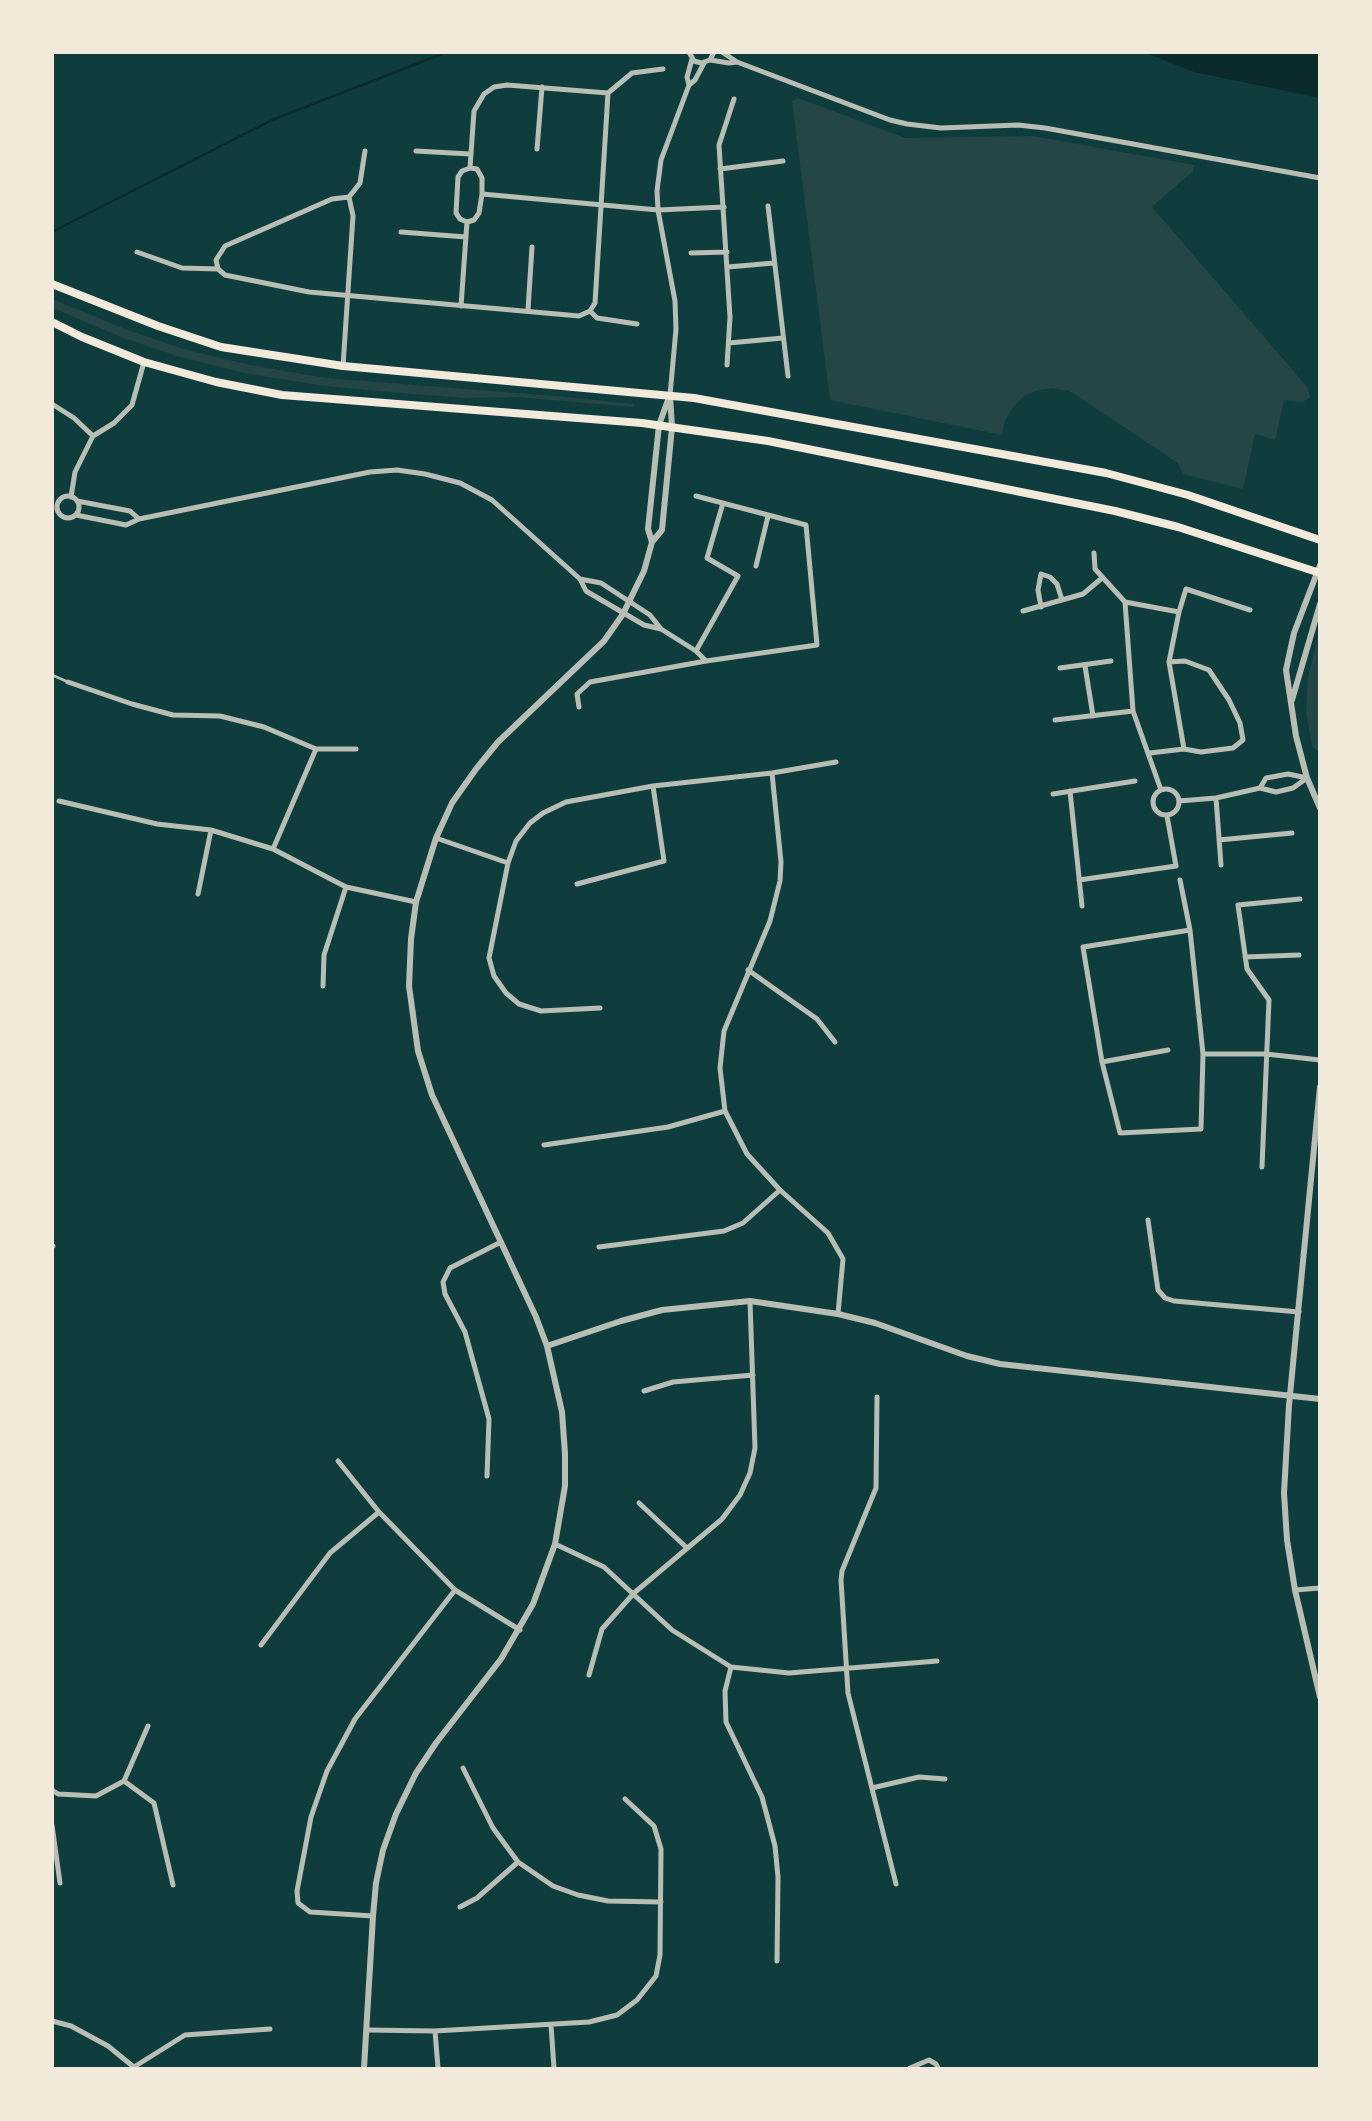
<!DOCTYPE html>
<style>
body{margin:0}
#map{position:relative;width:1372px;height:2121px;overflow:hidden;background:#0f3d3e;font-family:Mulish,sans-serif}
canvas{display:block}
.frame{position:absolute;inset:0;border:54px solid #f1e9da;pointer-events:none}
</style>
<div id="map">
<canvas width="1372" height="2121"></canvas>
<div class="frame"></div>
</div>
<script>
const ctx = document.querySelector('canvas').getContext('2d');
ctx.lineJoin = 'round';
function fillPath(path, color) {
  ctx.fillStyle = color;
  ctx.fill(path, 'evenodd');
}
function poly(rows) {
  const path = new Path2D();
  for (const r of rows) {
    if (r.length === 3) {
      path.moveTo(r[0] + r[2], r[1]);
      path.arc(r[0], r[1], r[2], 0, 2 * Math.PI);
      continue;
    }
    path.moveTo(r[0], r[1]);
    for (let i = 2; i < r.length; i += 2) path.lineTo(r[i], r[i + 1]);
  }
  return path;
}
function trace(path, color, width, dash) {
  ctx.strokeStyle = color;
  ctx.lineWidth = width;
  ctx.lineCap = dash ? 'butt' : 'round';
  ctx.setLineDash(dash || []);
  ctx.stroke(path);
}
fillPath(poly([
 [798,98,905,138,1033,136,1194,165,1193,171,1152,207,1308,388,1310,398,1302,402,1284,400,1275,440,1255,434,1243,489,1183,474,1178,463,1069,391,1053,388,1038,390,1024,396,1013,407,1005,420,1002,435,830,400,792,101],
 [52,299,125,329,183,349,250,365,326,378,555,396,635,404,633,407,517,397,465,398,400,393,326,386,248,374,180,357,121,337,53,308],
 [1319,633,1319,752,1312,746,1306,711,1308,677]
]), '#244646');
fillPath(poly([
 [1146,53,1319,53,1319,98,1194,72]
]), '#0a2a2b');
trace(poly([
 [52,232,272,120,447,52]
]), '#0a2a2b', 2.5);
trace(poly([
 [52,675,68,682]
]), '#b8beb3', 2.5);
trace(poly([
 [689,52,694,61,701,63,710,60,714,52],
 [722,52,737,62,890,120,907,124,941,128,1018,125,1045,128,1320,178],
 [710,60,729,63,737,62],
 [689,85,687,77,692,59],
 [608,93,632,73,663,69],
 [537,149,542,87],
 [416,151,470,154],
 [470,168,474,111,484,94,494,87,507,85,608,93],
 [470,168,477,169,482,178,482,194,479,213,474,220,467,222,460,219,456,213,458,177,462,171,470,168],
 [720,169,783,161],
 [482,194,658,210,724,207],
 [349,197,360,183,365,151],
 [768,206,788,376],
 [401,232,466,237],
 [137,252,182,268,218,269],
 [691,253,727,252],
 [728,267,774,263],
 [218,269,225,275,309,292,579,316,590,311],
 [218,269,216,260,225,246,332,199,349,197],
 [461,306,467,222],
 [528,310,532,247],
 [590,311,595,303,608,93],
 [590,311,597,318,637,324],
 [729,343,783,338],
 [727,365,730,317,719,145,734,99],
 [343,366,353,216,349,197],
 [670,395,676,329,675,301,658,210,657,191,661,160,689,85,695,80,704,63],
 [52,404,74,418,93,436],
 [68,507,11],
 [71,497,75,472,93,436,114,423,132,405,144,362],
 [77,501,130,511,139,519],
 [76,515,126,525,139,519,370,472,397,470,425,474,460,483,492,500,580,579,586,591,644,625,661,629,696,651,706,661],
 [1094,553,1095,569,1125,602,1133,711,1161,790],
 [756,566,768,516],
 [580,579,601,583,650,615,661,629],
 [1125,602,1179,612],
 [1041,607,1038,590,1041,574,1050,577,1057,584,1062,600],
 [1023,611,1083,594,1102,578],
 [696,651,738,576,707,558,723,503],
 [1085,666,1093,716],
 [1060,668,1111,661],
 [68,682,132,704,173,715,220,716,264,727,316,749,356,749],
 [579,707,577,694,590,682,706,661,817,645,806,525,696,496],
 [1055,720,1133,711],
 [1184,749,1169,662,1179,612,1186,589,1250,610],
 [1150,753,1184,749,1201,752,1233,748,1243,740,1240,723,1229,700,1209,670,1185,661,1169,662],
 [772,773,781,862,780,881,770,921,724,1031,720,1068,725,1111,747,1154,780,1190,828,1233,843,1259,838,1314],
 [1260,788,1266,778,1288,774,1307,778],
 [1166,802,13],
 [1070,791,1082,906],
 [1053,794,1135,781],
 [1216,798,1221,865],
 [59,801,157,824,211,830,273,849,346,887,416,902],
 [1179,801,1216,798,1260,788,1276,792,1293,788,1307,778],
 [436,838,508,863],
 [1219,840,1292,833],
 [273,849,316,749],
 [1079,880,1176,866,1167,816],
 [1180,880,1190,930,1203,1054,1201,1129,1120,1133,1102,1062,1083,947,1190,930],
 [577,884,664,861,653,786],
 [198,894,211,830],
 [1245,957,1299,955],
 [748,970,817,1019,835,1042],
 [323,986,324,955,346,887],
 [600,1008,541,1011,519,1004,506,993,494,976,489,958,508,863,516,841,530,823,543,813,566,802,653,786,772,773,836,762],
 [1203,1054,1266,1054,1320,1060],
 [1102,1062,1168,1050],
 [544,1145,668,1127,725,1111],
 [1262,1167,1269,1000,1247,969,1238,905,1300,899],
 [1148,1220,1158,1290,1165,1298,1174,1301,1299,1312],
 [52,1246,53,1246],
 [599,1247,724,1231,743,1223,780,1190],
 [644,1391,673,1382,753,1375],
 [877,1397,876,1488,842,1571,841,1580,848,1693,896,1884],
 [338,1461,379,1512,455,1590,520,1630],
 [487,1476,489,1419,465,1332,445,1294,443,1282,450,1268,501,1242],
 [639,1503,687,1548],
 [555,1544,604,1567,672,1630,731,1667,789,1673,937,1661],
 [1295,1590,1320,1588],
 [261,1645,330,1553,379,1512],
 [731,1667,725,1691,726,1722,762,1797,775,1846,778,1877,777,1961],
 [589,1675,602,1629,634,1593,722,1519,740,1495,750,1473,755,1448,750,1301],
 [463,1768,493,1828,518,1862,553,1886,578,1895,608,1901,661,1902],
 [124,1781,154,1803,173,1885],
 [872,1788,919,1777,945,1779],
 [52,1790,58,1794,96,1796,124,1781,148,1726],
 [52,1825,60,1883],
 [460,1907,477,1898,518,1862],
 [373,1916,310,1912,298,1903,297,1891,311,1817,327,1771,355,1719,455,1590],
 [52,2021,71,2026,108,2046,135,2068],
 [551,2025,554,2068],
 [367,2030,435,2031,589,2022,617,2015,637,2000,656,1976,660,1955,661,1849,654,1826,625,1799],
 [435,2031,438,2068],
 [134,2067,185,2035,270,2029],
 [910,2068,929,2060,936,2064,938,2068]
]), '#b8beb3', 5);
trace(poly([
 [652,542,648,529,659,425,668,400],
 [1320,565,1294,633,1286,670,1296,736,1307,778,1320,808],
 [1292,700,1320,604],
 [1320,1087,1289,1405,1284,1493,1287,1540,1295,1590,1320,1697],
 [547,1346,621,1321,662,1310,750,1301,838,1314,875,1323,967,1356,1000,1364,1320,1399],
 [364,2068,373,1916,376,1883,383,1850,396,1814,416,1773,436,1743,501,1659,533,1604,555,1544,565,1486,565,1454,562,1412,547,1346,536,1317,432,1095,418,1051,409,986,411,939,416,902,436,838,452,803,476,769,498,742,604,641,623,614,644,571,652,542,662,530,672,427,670,395]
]), '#b8beb3', 6);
trace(poly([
 [52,284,158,326,221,347,343,366,694,398,1106,473,1188,495,1320,540],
 [52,322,82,337,144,362,216,382,282,395,642,423,768,441,1115,511,1178,527,1320,573]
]), '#f1e9da', 8);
</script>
